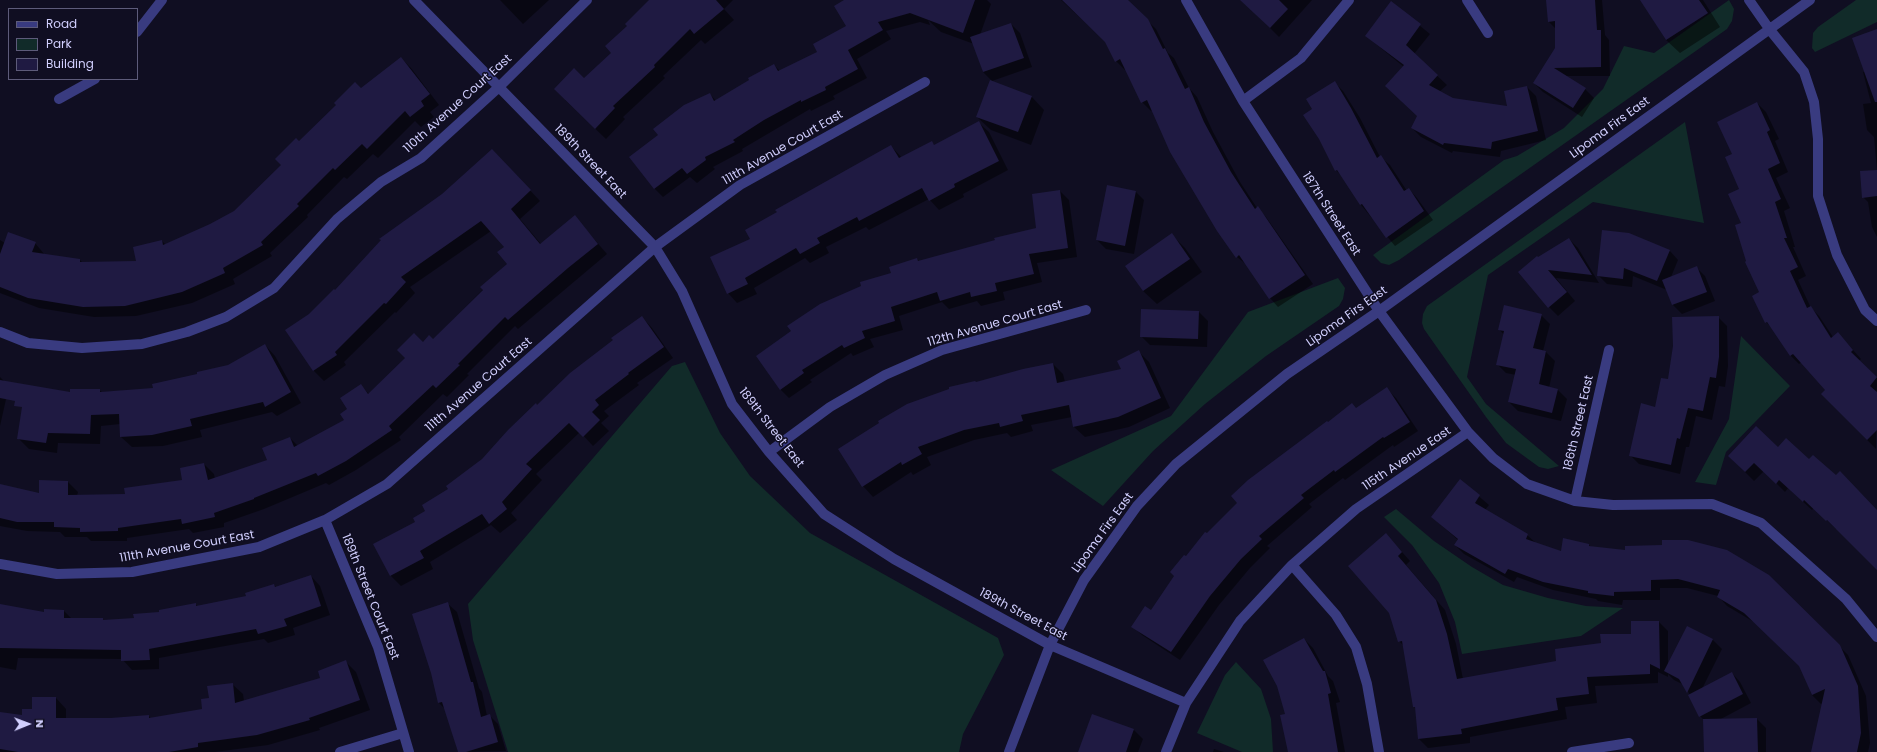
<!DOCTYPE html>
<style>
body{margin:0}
#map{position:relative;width:1877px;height:752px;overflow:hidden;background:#100e22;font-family:Poppins,sans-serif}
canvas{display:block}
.legend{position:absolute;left:8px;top:8px;width:130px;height:72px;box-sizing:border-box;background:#100e22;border:1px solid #5d5b7a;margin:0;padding:5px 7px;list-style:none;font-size:12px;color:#d1cffe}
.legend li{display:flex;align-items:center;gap:8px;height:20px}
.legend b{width:20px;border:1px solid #5d5b7a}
.north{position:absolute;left:8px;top:704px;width:40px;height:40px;-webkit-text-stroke:3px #100e22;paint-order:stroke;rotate:89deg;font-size:11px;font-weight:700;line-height:16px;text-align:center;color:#d1cffe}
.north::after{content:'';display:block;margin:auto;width:14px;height:18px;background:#d1cffe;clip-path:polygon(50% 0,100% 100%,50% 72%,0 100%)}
</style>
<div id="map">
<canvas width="1877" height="752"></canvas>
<ul class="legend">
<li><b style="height:5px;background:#393b80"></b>Road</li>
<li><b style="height:11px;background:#112b29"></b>Park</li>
<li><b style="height:11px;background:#1f1a42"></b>Building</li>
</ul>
<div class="north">N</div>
</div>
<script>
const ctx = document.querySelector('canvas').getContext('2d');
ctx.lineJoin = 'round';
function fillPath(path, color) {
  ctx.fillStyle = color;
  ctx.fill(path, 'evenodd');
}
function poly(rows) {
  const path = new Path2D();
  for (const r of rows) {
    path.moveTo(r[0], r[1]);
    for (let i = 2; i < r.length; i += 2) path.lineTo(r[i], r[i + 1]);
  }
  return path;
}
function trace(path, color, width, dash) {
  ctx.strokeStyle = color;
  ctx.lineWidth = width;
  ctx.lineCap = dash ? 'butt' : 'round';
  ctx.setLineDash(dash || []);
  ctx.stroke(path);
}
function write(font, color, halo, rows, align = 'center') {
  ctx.font = font + ' Poppins,sans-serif';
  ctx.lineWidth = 3;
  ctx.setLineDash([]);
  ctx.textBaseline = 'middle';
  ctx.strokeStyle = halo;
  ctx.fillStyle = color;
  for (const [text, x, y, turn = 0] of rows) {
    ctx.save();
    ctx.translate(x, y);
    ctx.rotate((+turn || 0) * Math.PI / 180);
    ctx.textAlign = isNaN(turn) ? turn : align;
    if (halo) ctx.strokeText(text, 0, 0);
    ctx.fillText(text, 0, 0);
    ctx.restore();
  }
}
fillPath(poly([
 [1729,0,1734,9,1732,21,1727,29,1399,260,1389,265,1381,263,1373,255,1504,160,1517,156,1564,128,1603,89,1624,46,1654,53],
 [1856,0,1877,0,1877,22,1815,52,1812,48,1813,33,1818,27],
 [1685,122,1704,223,1593,202,1488,275,1467,377,1486,404,1559,466,1548,469,1539,467,1506,443,1486,417,1424,329,1422,323,1423,314,1427,306],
 [1338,278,1345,288,1343,299,1339,306,1266,356,1205,404,1153,451,1103,506,1051,470,1171,416,1248,312],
 [1741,336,1790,386,1726,452,1716,485,1695,482,1729,419],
 [685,362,720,433,750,476,810,533,998,638,1004,655,963,734,959,752,508,752,473,640,468,604,672,366],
 [1396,509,1434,541,1472,567,1503,585,1548,598,1586,606,1623,608,1581,636,1462,654,1455,622,1439,583,1412,545,1384,517],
 [1236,662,1261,689,1271,719,1273,752,1242,752,1197,733,1225,675]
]), '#112b29');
fillPath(poly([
 [500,0,549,0,523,24],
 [651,0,733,0,724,9,734,20,705,44,701,40,663,76,665,78,623,117,625,119,606,139,565,100,584,79,613,53,628,26],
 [846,0,987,0,991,4,980,35,1011,24,1020,33,1032,67,992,81,983,72,974,44,941,32,928,20,930,25,920,22,886,31,891,39,857,59,867,78,833,96,835,99,811,111,810,109,742,149,743,151,713,167,715,169,697,183,690,177,663,197,654,188,710,94,716,101,774,65,780,71,819,52,847,27],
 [1061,0,1126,0,1156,29,1168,53,1174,58,1189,88,1197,97,1213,132,1240,182,1257,208,1266,217,1313,284,1278,307,1270,298,1247,265,1237,257,1218,230,1153,110,1151,111,1142,102,1126,70,1125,70,1116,61,1106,42],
 [1242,0,1312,0,1279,37],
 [1547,0,1602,0,1605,35,1609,40,1610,76,1566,76,1585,89,1594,98,1582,117,1543,92,1534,83,1556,49,1556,29,1549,22],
 [1641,0,1703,0,1720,27,1680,53,1666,40],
 [1392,3,1430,34,1414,54,1447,85,1439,92,1452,99,1509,107,1527,87,1536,96,1546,140,1501,151,1500,157,1453,151,1452,153,1421,137,1412,128,1418,116,1404,67,1366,36],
 [1877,30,1877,170,1874,137,1867,130,1863,104,1871,103,1863,72,1865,72],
 [401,58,411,68,439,105,430,112,434,117,421,127,415,121,378,158,373,154,347,179,344,177,307,215,308,217,270,253,272,256,233,279,235,284,192,303,136,316,94,317,39,308,0,293,0,240,5,243,35,243,45,255,80,260,83,263,137,262,162,241,166,245,210,225,235,211,283,165,299,143,361,89],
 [1334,82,1343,91,1360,118,1380,157,1390,165,1407,191,1409,189,1417,198,1433,220,1395,246,1361,205,1345,180,1336,170,1313,109],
 [1031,96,1044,110,1031,145,991,130,977,117],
 [1757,103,1766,112,1779,139,1775,141,1788,172,1776,178,1790,208,1784,211,1795,247,1793,247,1806,276,1798,280,1811,308,1819,316,1833,337,1846,342,1861,359,1859,361,1877,378,1876,449,1822,394,1826,390,1802,362,1799,364,1790,355,1774,330,1766,322,1760,293,1747,262,1741,190,1733,154],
 [979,123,989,132,1008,170,963,194,964,197,939,210,929,199,869,230,866,227,826,247,829,253,810,263,805,258,754,288,757,294,737,303,728,293,751,240,891,146,902,158,931,142,935,146],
 [502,160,540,201,520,219,541,244,575,217,607,254,518,329,515,326,467,374,469,375,447,397,443,394,399,437,401,440,356,470,329,485,326,483,264,509,224,523,224,527,193,533,189,529,127,538,127,541,91,541,87,537,65,537,60,532,27,531,0,526,0,485,40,494,68,482,78,492,77,496,126,495,183,481,204,464,214,474,215,479,268,460,290,438,298,446,345,420,349,409,361,386,369,394,423,343,433,340,508,264,505,247,491,231,410,287,415,293,396,313,395,312,344,362,346,365,324,381,314,371,286,331,310,315,335,292],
 [1877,171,1877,237,1872,227,1868,202,1863,197],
 [1060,191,1069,200,1077,257,1037,263,1042,282,1003,292,1005,300,981,306,977,301,949,309,942,302,899,316,903,330,870,339,874,347,853,356,851,353,810,380,812,382,789,398,780,389,892,273,917,259,920,262,1037,228],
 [1135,191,1144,200,1134,254,1106,249,1097,240],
 [1172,235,1185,248,1202,272,1157,304,1143,291],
 [1569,239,1578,248,1599,283,1556,278,1575,301,1558,316,1549,307,1538,258],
 [1670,251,1678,260,1671,277,1696,267,1705,276,1715,301,1682,314,1673,305,1667,290,1633,276,1632,287,1607,284,1598,275],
 [1199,312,1208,321,1207,347,1150,345,1141,336],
 [1541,315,1550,324,1543,351,1546,352,1555,361,1549,388,1558,390,1567,399,1561,421,1518,411,1509,402,1516,375,1506,373,1497,364,1504,335,1499,329],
 [642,317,652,328,673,358,637,383,639,385,604,411,609,416,601,423,609,431,593,446,580,432,536,474,542,480,511,513,517,520,500,533,491,525,430,562,433,569,401,586,391,576,374,544,417,522,537,406],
 [1718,317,1727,326,1728,366,1725,387,1719,386,1712,420,1696,416,1689,447,1686,447,1680,474,1639,464,1630,455,1669,380,1674,346],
 [265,345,275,356,301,403,277,416,272,412,200,430,202,437,163,446,132,447,121,437,120,424,101,426,100,444,58,443,57,453,29,449,18,438,70,393,99,390,102,392,154,389,228,366],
 [1139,352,1149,362,1170,408,1129,427,1085,437,1074,427,1072,417,1031,425,1033,431,1011,437,1007,433,974,440,927,457,931,465,913,475,911,472,873,497,863,486,976,383,1053,364,1063,374,1065,382,1122,370],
 [0,377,9,386,0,426],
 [1387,389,1396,398,1418,431,1394,447,1393,445,1345,480,1343,478,1309,504,1312,507,1267,546,1270,548,1250,568,1219,605,1180,660,1142,635,1133,627,1151,612,1175,576,1186,557,1207,535,1328,423,1356,409],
 [1778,448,1809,461,1877,511,1877,568,1837,528,1836,529,1814,508,1812,510,1788,488,1785,492,1764,471,1754,481,1729,456],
 [1461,481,1489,505,1485,510,1527,535,1536,543,1562,552,1589,545,1591,547,1768,575,1848,655,1866,696,1870,743,1868,752,1816,752,1823,703,1821,704,1812,695,1800,666,1754,622,1727,606,1718,596,1687,588,1660,588,1660,600,1623,600,1622,605,1598,601,1596,599,1553,590,1517,577,1514,582,1464,554,1455,545,1458,540,1432,517],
 [1386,534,1410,561,1406,565,1445,610,1456,644,1463,679,1557,662,1632,635,1659,622,1668,631,1668,666,1687,627,1713,640,1722,649,1702,689,1732,673,1740,682,1751,703,1719,720,1757,719,1766,728,1766,752,1705,752,1705,721,1700,716,1690,695,1684,685,1674,680,1668,674,1668,677,1658,672,1658,683,1595,686,1597,703,1565,707,1567,719,1470,737,1470,743,1428,748,1419,739,1416,708,1414,707,1404,646,1399,641],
 [311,576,320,586,330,615,293,628,295,635,268,643,264,639,159,658,159,669,132,670,122,659,18,658,16,670,0,667,0,605,45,613,64,611,72,619,102,619,104,621,135,619,196,605,198,607,248,596,274,585,277,588],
 [448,604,457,612,479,688,482,692,487,716,489,715,498,724,506,751,458,752,446,710,439,703,432,673],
 [1304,639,1313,648,1328,676,1333,681,1340,702,1336,703,1345,752,1290,752],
 [346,662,356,672,370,710,319,728,320,730,268,745,215,752,0,752,0,713,23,716,56,698,66,709,66,719,111,719,149,716,151,719,203,710,210,699,232,684,243,694,244,701,322,678],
 [1134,730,1143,739,1138,752,1079,752],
 [1214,749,1224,752,1213,752]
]), '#0007');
fillPath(poly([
 [649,0,716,0,724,9,694,34,690,29,654,65,655,67,613,106,615,108,595,129,554,89,574,68,584,78,611,53,605,46,627,26,625,24],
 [844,0,975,0,963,33,910,13,878,22,883,30,848,50,858,69,825,87,826,90,801,102,801,100,764,120,733,140,735,142,705,157,706,160,687,174,682,168,654,189,629,157,658,135,653,129,684,105,710,93,714,101,749,80,748,78,774,64,778,71,817,52,813,44,846,26,834,6],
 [1062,0,1128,0,1148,19,1163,49,1165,48,1185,89,1189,87,1204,122,1231,172,1255,209,1258,206,1305,275,1269,299,1239,255,1236,258,1217,231,1170,152,1147,100,1141,103,1120,59,1115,62,1105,42],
 [1240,0,1279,0,1288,9,1270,28],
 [1546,0,1595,0,1597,30,1601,30,1601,67,1554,68,1586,88,1573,108,1533,83,1555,48,1555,21,1548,22],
 [1640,0,1699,0,1708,13,1666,40],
 [1391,1,1421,24,1406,45,1438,75,1429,85,1453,98,1507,106,1504,91,1527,86,1538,131,1492,142,1491,149,1444,143,1443,145,1411,128,1417,116,1385,86,1404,65,1365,36],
 [1011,23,1024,58,983,72,970,37],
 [1877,29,1877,102,1875,102,1852,38],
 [401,57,430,94,421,101,424,106,410,117,405,111,367,149,362,144,335,170,333,168,297,204,299,206,261,242,263,245,223,268,225,273,182,292,125,306,83,307,28,298,0,287,0,254,8,232,36,242,32,252,80,259,80,262,136,261,133,247,162,240,163,245,210,224,234,211,281,165,275,159,296,138,299,141,336,105,334,103,355,82,361,88],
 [990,80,1032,96,1018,132,976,117],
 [1335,81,1351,108,1377,158,1381,155,1404,191,1409,188,1424,211,1386,238,1362,204,1360,205,1337,170,1335,171,1319,139,1303,115,1312,109,1306,99],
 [1757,102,1770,130,1767,132,1780,163,1768,169,1781,199,1775,202,1787,238,1784,238,1798,267,1790,271,1807,308,1811,306,1831,338,1838,332,1853,350,1851,352,1877,377,1870,386,1877,392,1877,430,1867,440,1821,394,1825,390,1793,354,1790,356,1767,322,1765,323,1752,296,1759,292,1745,262,1746,261,1735,225,1741,223,1728,194,1739,189,1725,157,1732,154,1717,122],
 [979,121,999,161,954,184,955,187,929,201,922,188,859,221,857,217,817,238,820,243,800,254,796,248,745,278,748,284,727,294,710,257,750,239,745,230,777,212,775,210,891,145,899,158,932,141,934,145],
 [492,149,531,190,511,209,540,244,575,215,598,244,568,268,508,320,505,317,458,364,460,365,436,388,433,385,389,426,392,430,346,461,318,476,316,473,254,498,254,499,214,513,215,517,182,524,181,519,118,528,118,531,80,532,80,528,54,527,54,522,17,522,0,518,0,484,39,493,39,480,68,481,68,495,125,494,124,488,182,480,180,468,204,463,208,480,267,460,262,448,290,437,294,447,344,420,340,414,347,409,340,398,361,384,368,394,405,358,397,350,414,333,423,342,429,335,433,339,483,290,480,287,507,264,497,252,504,247,481,221,401,277,406,282,386,304,384,303,335,352,337,355,313,371,285,330,309,314,334,289,335,290,381,240,379,239,442,194],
 [1877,170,1877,196,1862,198,1860,171],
 [1107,185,1136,191,1125,246,1096,240],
 [1060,190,1068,248,1029,254,1034,274,995,283,997,291,971,297,970,292,940,301,937,292,891,307,895,321,862,331,865,338,844,348,842,345,802,370,804,373,780,390,756,356,791,331,787,326,820,304,861,286,860,282,891,273,889,267,917,258,918,261,995,240,994,238,1036,228,1032,194],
 [1602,230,1629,233,1670,250,1657,281,1624,268,1623,279,1597,276],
 [1172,233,1190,259,1143,291,1125,266],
 [1569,238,1592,275,1548,270,1567,292,1548,308,1518,272,1537,256,1538,257],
 [1697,266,1707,292,1672,305,1662,280],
 [1504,305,1542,314,1533,348,1546,351,1539,384,1558,389,1552,413,1508,402,1516,369,1496,365,1504,331,1498,330],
 [1141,309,1199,311,1198,339,1140,337],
 [642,316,664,347,628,373,629,374,595,400,599,405,592,412,600,420,583,437,569,423,526,464,532,469,502,502,507,509,489,524,482,514,420,551,424,558,390,576,373,544,415,522,413,518,425,511,422,505,448,489,446,486,482,459,508,430,536,403,537,405,570,373,613,340,611,338],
 [1719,316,1719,357,1716,378,1710,377,1703,411,1688,408,1680,439,1677,438,1671,465,1629,456,1641,403,1655,407,1661,378,1668,379,1673,346,1672,317],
 [265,344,291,392,265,407,263,402,190,419,192,426,152,435,120,437,119,414,91,415,90,434,48,433,46,443,17,439,22,407,14,406,15,401,0,398,0,380,70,392,70,389,100,389,100,392,153,388,152,384,197,374,197,372,228,365],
 [1139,350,1161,398,1118,417,1073,427,1069,405,1021,415,1023,421,1000,427,999,423,964,430,918,447,922,454,902,465,901,462,862,487,838,449,879,423,878,421,907,404,949,389,949,387,975,381,976,382,1023,369,1053,363,1057,383,1121,369,1117,361],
 [1387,387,1410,422,1384,438,1383,437,1335,472,1334,470,1301,495,1304,498,1259,536,1262,539,1241,559,1210,596,1171,652,1131,627,1145,606,1151,610,1174,576,1170,572,1184,555,1186,556,1205,532,1207,533,1237,503,1231,496,1248,480,1327,421,1328,422,1352,403,1356,408],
 [1756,426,1778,447,1786,438,1809,459,1813,455,1836,475,1840,471,1877,510,1877,570,1827,520,1826,521,1804,500,1803,502,1779,480,1776,484,1754,463,1745,472,1728,456],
 [1460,479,1480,495,1475,503,1528,534,1526,539,1561,551,1563,538,1589,544,1589,546,1625,550,1625,546,1662,545,1662,540,1688,540,1727,550,1769,575,1840,645,1858,686,1861,733,1857,752,1811,752,1825,689,1812,695,1799,666,1744,613,1717,597,1720,590,1678,579,1651,580,1651,591,1614,592,1614,596,1588,593,1588,591,1543,582,1508,569,1505,574,1454,545,1458,539,1431,517],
 [1386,533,1402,552,1398,556,1436,600,1447,634,1457,679,1556,661,1555,649,1601,643,1600,634,1631,634,1631,621,1659,621,1660,669,1650,664,1650,674,1587,677,1589,694,1556,698,1558,710,1461,729,1462,734,1418,739,1415,707,1413,707,1402,641,1398,642,1389,613,1348,566],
 [311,575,321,606,284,619,287,626,258,634,256,629,149,649,150,660,121,661,121,650,0,648,0,604,44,612,44,609,64,610,64,618,103,618,103,620,134,618,133,614,159,612,159,610,196,603,196,606,246,596,245,593,274,584,275,587],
 [448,602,471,682,473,682,481,717,490,714,498,742,466,752,458,752,442,702,438,703,431,673,412,614],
 [1687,626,1713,639,1687,693,1679,679,1664,671],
 [1304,638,1323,671,1325,671,1331,693,1328,694,1338,752,1288,752,1280,715,1285,714,1277,686,1263,660],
 [346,660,360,700,309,718,310,720,257,735,198,743,198,747,169,752,18,752,0,749,0,712,22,715,22,709,32,709,32,697,56,697,56,718,111,718,149,715,149,718,202,709,201,699,209,698,207,686,233,683,235,703,320,678,318,671],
 [1732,672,1743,694,1699,717,1688,695],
 [1092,714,1134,729,1126,752,1078,752],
 [1757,718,1758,752,1704,752,1703,719]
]), '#1f1a42');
trace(poly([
 [414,0,655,247,682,291,732,404,769,452,824,514,894,559,1050,645,1186,703],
 [1186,0,1243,101,1379,311,1468,432,1493,458,1527,484,1575,501,1613,505,1712,504,1761,523,1846,599,1877,637],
 [1467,0,1488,33],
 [1749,0,1770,30,1804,72,1814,102,1818,139,1818,196,1837,255,1865,310,1877,321],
 [137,32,162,0],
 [59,99,95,79],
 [1243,101,1301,58,1349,0],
 [0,332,28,343,82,348,142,344,187,332,226,317,274,288,337,219,381,182,421,158,499,87,587,0],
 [769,452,830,407,885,375,942,350,1086,310],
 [1575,501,1609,350],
 [325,520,378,647,409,752],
 [0,564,57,574,132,572,259,547,325,520,387,484,655,247,740,185,925,82],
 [1292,565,1336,615,1356,647,1367,684,1379,752],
 [340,752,403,733],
 [1009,752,1050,645,1084,580,1137,506,1176,464,1287,374,1379,311,1810,0],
 [1166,752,1186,703,1240,621,1292,565,1356,509,1468,432],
 [1572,752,1629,743]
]), '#393b80', 10);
write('12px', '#d1cffe', '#100e22', [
 ["110th Avenue Court East",458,104,-42],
 ["Lipoma Firs East",1610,128,-36],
 ["111th Avenue Court East",783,148,-30],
 ["189th Street East",590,162,46],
 ["187th Street East",1331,214,57],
 ["Lipoma Firs East",1347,317,-35],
 ["112th Avenue Court East",995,324,-16],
 ["111th Avenue Court East",479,385,-41],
 ["186th Street East",1579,423,-77],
 ["189th Street East",771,428,52],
 ["115th Avenue East",1407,459,-34],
 ["Lipoma Firs East",1103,533,-54],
 ["111th Avenue Court East",187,547,-10],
 ["189th Street Court East",370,597,68],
 ["189th Street East",1023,615,28]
]);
</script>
